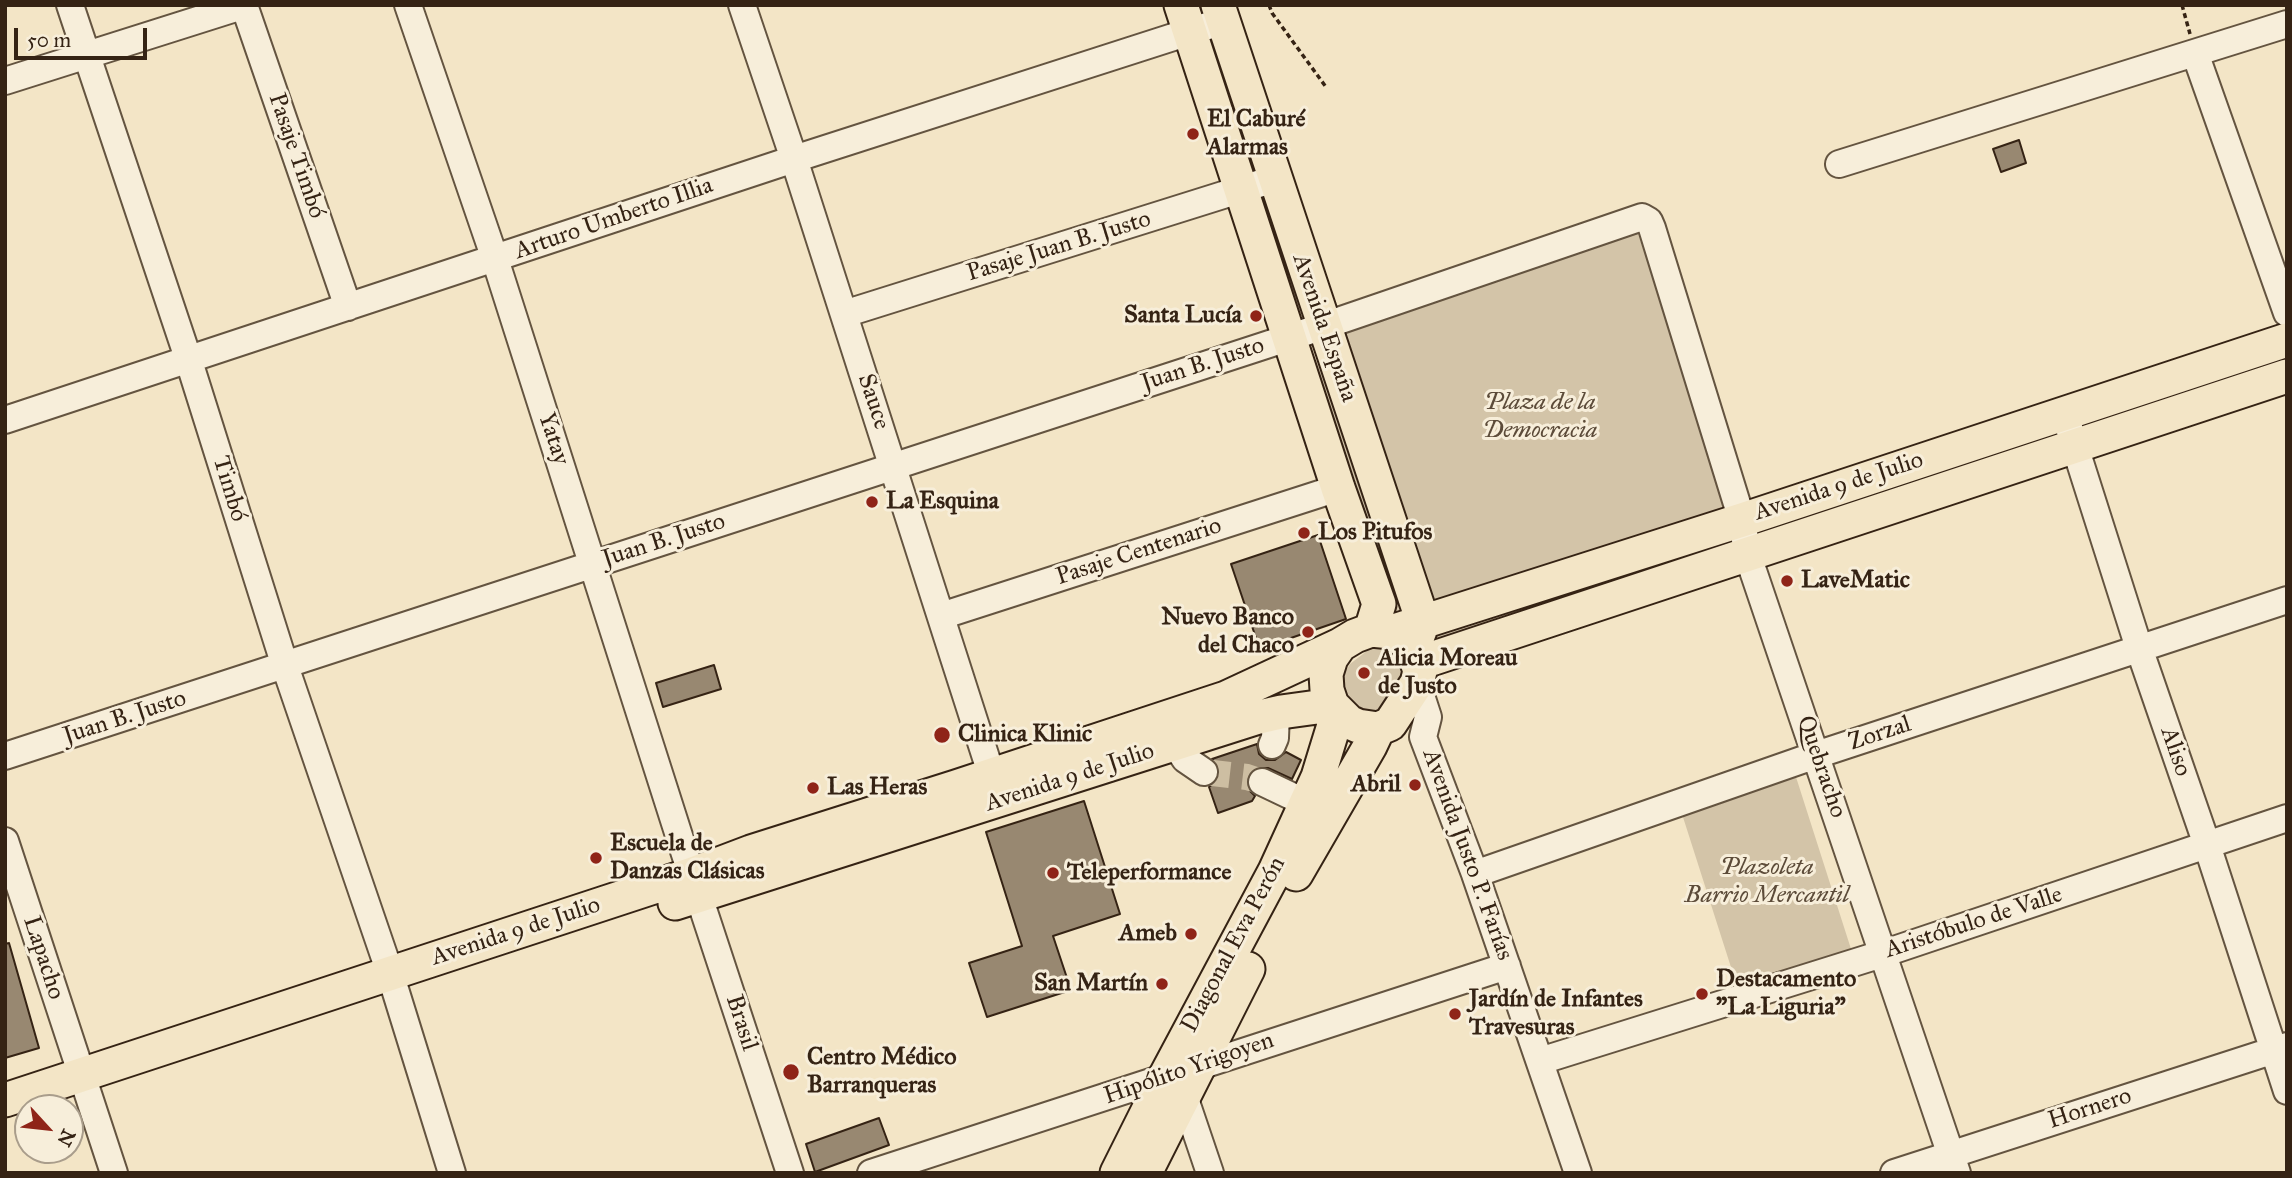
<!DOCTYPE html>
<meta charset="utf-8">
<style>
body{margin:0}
#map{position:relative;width:2292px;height:1178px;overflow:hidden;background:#f3e5c6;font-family:"IM FELL Great Primer",serif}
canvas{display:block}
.frame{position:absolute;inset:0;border:7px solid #352314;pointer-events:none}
.north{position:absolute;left:14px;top:1094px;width:70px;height:70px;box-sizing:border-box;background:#f7eeda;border:2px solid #a99d8b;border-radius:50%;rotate:117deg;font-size:19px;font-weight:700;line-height:28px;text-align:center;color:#352314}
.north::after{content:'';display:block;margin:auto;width:24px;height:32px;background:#8f2418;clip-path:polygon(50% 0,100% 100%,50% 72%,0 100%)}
.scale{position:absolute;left:14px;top:28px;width:133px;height:32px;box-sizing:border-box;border:4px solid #352314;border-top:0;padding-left:9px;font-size:21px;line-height:24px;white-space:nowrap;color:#352314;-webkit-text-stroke:5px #f7eeda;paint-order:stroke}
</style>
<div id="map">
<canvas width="2292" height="1178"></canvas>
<div class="frame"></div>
<div class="north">N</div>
<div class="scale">50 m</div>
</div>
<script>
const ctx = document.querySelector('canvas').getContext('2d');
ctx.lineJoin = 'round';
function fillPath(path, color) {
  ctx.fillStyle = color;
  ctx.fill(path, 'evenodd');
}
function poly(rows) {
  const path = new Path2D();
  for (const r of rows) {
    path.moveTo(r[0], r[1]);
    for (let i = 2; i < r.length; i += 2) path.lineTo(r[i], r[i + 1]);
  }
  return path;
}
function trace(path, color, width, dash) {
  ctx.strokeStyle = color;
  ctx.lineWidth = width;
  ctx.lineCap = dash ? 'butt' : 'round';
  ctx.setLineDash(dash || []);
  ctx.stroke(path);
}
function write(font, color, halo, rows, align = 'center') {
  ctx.font = font + ' "IM FELL Great Primer",serif';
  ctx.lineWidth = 6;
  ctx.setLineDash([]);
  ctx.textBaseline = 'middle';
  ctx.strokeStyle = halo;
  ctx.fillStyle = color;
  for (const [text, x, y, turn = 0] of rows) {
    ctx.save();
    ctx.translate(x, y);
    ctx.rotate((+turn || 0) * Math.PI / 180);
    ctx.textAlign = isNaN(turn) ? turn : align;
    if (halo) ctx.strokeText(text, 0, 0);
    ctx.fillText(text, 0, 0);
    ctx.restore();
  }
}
fillPath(poly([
 [1224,54,1261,167,1248,172,1210,58],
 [1274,199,1311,313,1298,317,1260,204],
 [1627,228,1638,234,1726,489,1720,514,1447,604,1420,592,1336,330],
 [1327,357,1406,608,1394,612,1314,361],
 [1720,543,1723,554,1430,645,1428,634],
 [1386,644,1400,655,1403,672,1382,708,1372,716,1360,719,1338,684,1350,664,1372,647],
 [1796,777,1851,949,1737,986,1682,814]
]), '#d3c4a8');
const building = poly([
 [2019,140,2026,163,2001,172,1993,149,2019,140],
 [1318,535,1346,619,1288,639,1291,647,1275,654,1271,643,1259,647,1231,564,1318,535],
 [714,665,721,689,663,707,656,683,714,665],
 [1257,744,1259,754,1266,760,1275,760,1286,752,1301,760,1292,779,1268,768,1254,769,1248,775,1246,783,1249,790,1255,796,1252,801,1218,813,1209,787,1217,781,1220,774,1218,766,1212,759,1257,744],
 [1084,801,1120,914,1053,936,1071,990,987,1017,969,963,1022,946,986,832,1084,801],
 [9,943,39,1048,5,1058,5,944,9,943],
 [879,1118,889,1145,815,1172,806,1144,879,1118]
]);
fillPath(building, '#988871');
trace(building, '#352314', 2);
trace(poly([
 [1204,772,1247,777,1262,782]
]), '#cdbea2', 26, [26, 13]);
const minor = poly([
 [70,5,188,358,285,666,390,973,452,1173],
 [244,5,348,307],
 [408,5,495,259,681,842,790,1173],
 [742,5,794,159,997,792],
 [2195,53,2287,313],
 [5,81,245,5],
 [1839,164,2287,24],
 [844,314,1274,179],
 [2064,412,2139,648,2207,845,2287,1091],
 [5,420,794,159,1223,21],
 [941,616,1338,488],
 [1417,683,1428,717,1423,737,1475,874,1578,1173],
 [1175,744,1185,759,1204,772],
 [1272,745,1275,738,1276,713],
 [5,756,1303,333,1642,217,1649,221,1652,228,1742,520,1747,553,1957,1173],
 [1262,782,1306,803],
 [5,841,114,1173],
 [1475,874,1816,755,2287,600],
 [1540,1061,1885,953,2287,818],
 [1184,1096,1210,1173],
 [871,1173,1507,966],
 [1894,1173,2287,1046]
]);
const major = poly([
 [1181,5,1338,488,1379,604,1371,630],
 [1218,5,1423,622,1416,641],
 [1371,630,1391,632,1400,637,1413,650,1420,671,1417,683,1390,724,1378,729,1358,726,1349,722,1332,705,1327,690,1326,674,1331,658,1340,645,1355,636,1371,630],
 [1391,632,1742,520,2287,340],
 [1419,663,2287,376],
 [1296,874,1370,746,1378,729],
 [675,903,1255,718,1281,712,1332,705],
 [5,1100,693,874,751,852,956,787,1226,698,1340,645],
 [1117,1173,1164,1079,1275,871,1318,777,1338,712],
 [1145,1173,1248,969]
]);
trace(minor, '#645440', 30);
trace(major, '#352314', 37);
trace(poly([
 [1269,5,1272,13,1326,87],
 [2182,5,2190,34]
]), '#352314', 3.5, [5, 3.5]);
trace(minor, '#f7eeda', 26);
trace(major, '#f3e5c6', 33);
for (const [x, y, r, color] of [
 [1193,134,7,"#8f2418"],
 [1256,316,7,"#8f2418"],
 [872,502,7,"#8f2418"],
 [1304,533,7,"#8f2418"],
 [1787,581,7,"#8f2418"],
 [1308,632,7,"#8f2418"],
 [1364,673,7,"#8f2418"],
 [942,735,9,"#8f2418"],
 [1415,785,7,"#8f2418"],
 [813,788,7,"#8f2418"],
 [596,858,7,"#8f2418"],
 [1053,873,7,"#8f2418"],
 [1191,934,7,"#8f2418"],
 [1162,984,7,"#8f2418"],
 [1702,994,7,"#8f2418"],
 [1455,1014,7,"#8f2418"],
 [791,1072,9,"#8f2418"]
]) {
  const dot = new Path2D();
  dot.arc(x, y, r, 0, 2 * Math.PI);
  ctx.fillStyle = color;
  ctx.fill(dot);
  trace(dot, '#f7eeda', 2.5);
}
write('bold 24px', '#352314', '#f7eeda', [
 ["El Caburé",1207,120],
 ["Alarmas",1207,148],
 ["Santa Lucía",1242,316,"right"],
 ["La Esquina",886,502],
 ["Los Pitufos",1318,533],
 ["LaveMatic",1801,581],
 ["Nuevo Banco",1294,618,"right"],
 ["del Chaco",1294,646,"right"],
 ["Alicia Moreau",1378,659],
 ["de Justo",1378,687],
 ["Clinica Klinic",958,735],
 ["Abril",1401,785,"right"],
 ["Las Heras",827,788],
 ["Escuela de",610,844],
 ["Danzas Clásicas",610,872],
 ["Teleperformance",1067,873],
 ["Ameb",1177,934,"right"],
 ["Destacamento",1716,980],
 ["\"La Liguria\"",1716,1008],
 ["San Martín",1148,984,"right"],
 ["Jardín de Infantes",1469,1000],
 ["Travesuras",1469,1028],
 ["Centro Médico",807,1058],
 ["Barranqueras",807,1086]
], 'left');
write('24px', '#352314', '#f7eeda', [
 ["Pasaje Timbó",296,156,71],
 ["Arturo Umberto Illia",614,219,-19],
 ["Pasaje Juan B. Justo",1059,247,-17],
 ["Avenida España",1324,328,71],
 ["Juan B. Justo",1203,365,-18],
 ["Sauce",873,402,72],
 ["Yatay",553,439,72],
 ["Avenida 9 de Julio",1839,487,-18],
 ["Timbó",229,489,73],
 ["Juan B. Justo",664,541,-18],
 ["Pasaje Centenario",1139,552,-18],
 ["Juan B. Justo",125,718,-18],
 ["Zorzal",1880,734,-18],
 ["Aliso",2175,752,71],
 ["Quebracho",1821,767,71],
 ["Avenida 9 de Julio",1070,778,-18],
 ["Avenida Justo P. Farías",1467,855,70],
 ["Aristóbulo de Valle",1974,923,-18],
 ["Avenida 9 de Julio",516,932,-18],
 ["Diagonal Eva Perón",1234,945,-62],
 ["Lapacho",43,958,72],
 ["Brasil",741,1023,72],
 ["Hipólito Yrigoyen",1189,1069,-19],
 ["Hornero",2090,1109,-18]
]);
write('italic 24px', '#5c4b39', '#f7eeda', [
 ["Plaza de la",1540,403],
 ["Democracia",1540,431],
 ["Plazoleta",1767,868],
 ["Barrio Mercantil",1767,896]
]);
</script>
